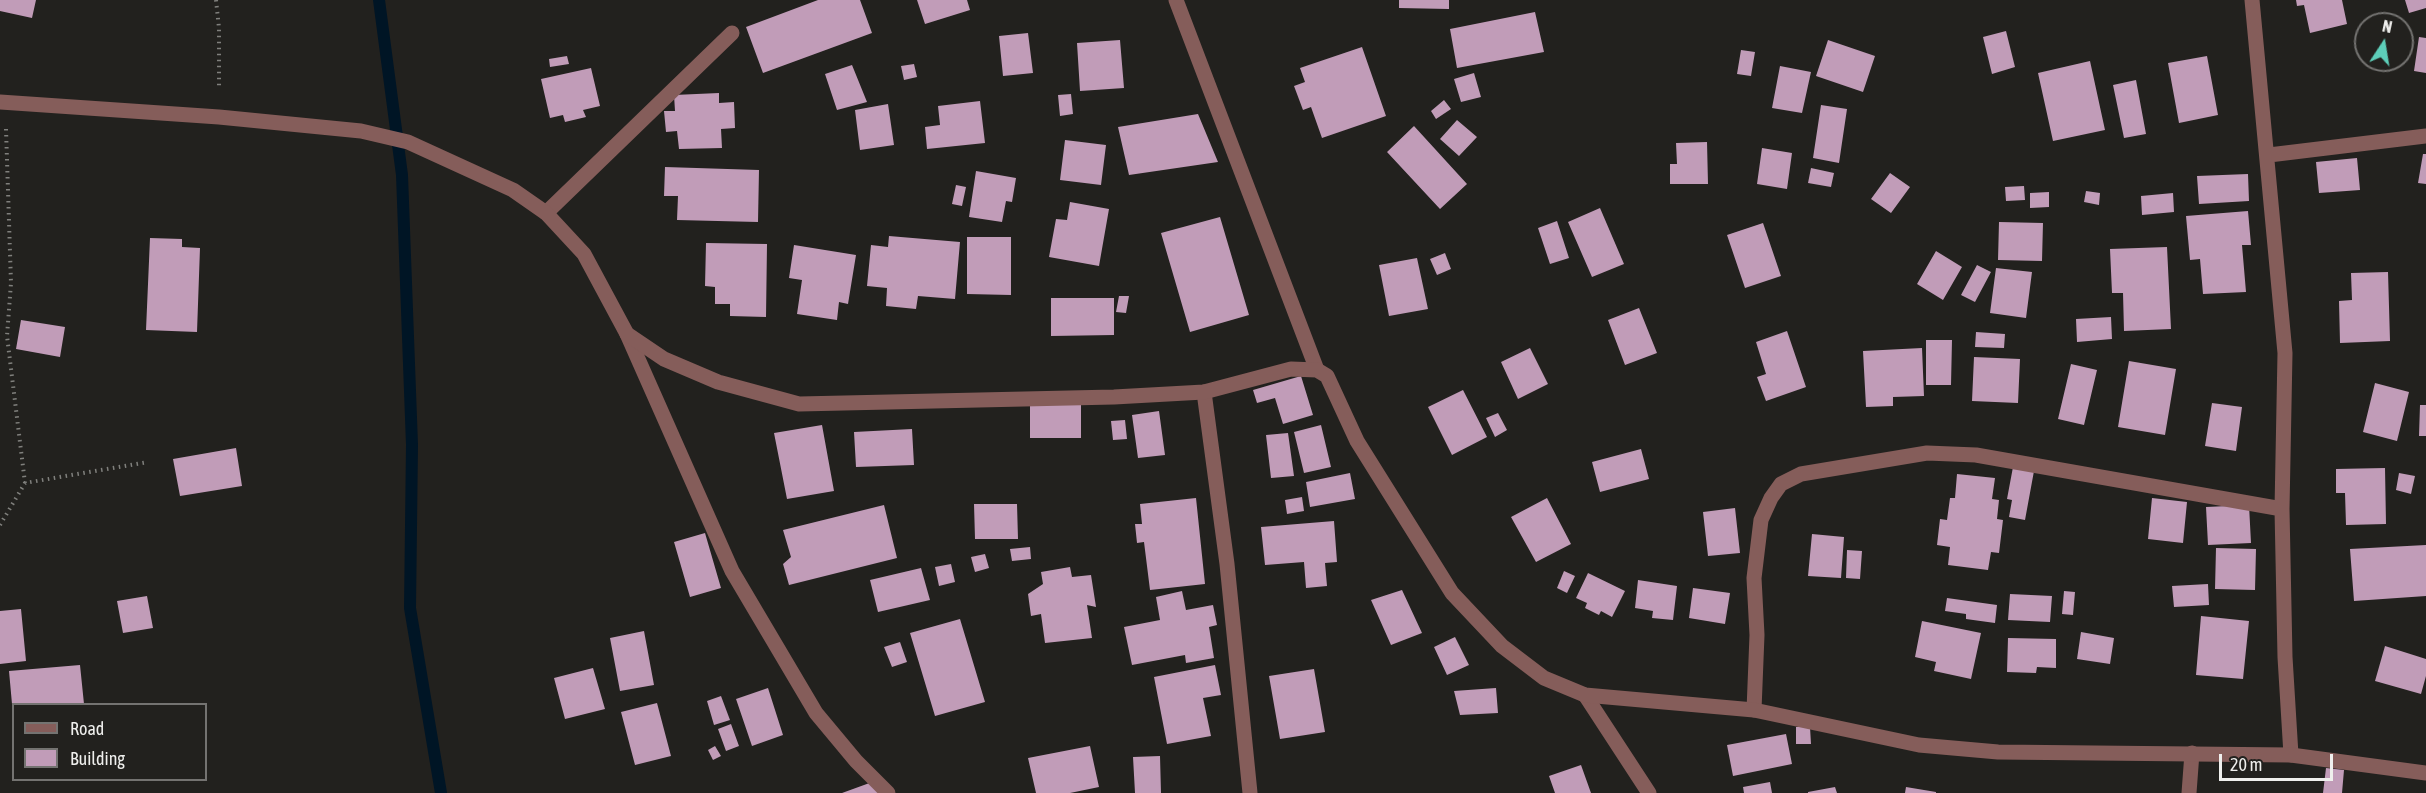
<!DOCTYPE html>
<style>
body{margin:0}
#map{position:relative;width:2426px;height:793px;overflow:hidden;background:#22211e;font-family:"Asap Condensed",sans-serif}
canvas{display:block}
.legend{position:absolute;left:12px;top:703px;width:195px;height:78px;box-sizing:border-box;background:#22211e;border:2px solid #747371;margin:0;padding:8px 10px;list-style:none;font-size:18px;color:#efefed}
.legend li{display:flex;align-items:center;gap:12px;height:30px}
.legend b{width:30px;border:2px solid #747371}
.north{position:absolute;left:2354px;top:12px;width:60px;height:60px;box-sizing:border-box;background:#22211e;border:2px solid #747371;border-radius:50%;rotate:12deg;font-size:16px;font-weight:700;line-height:24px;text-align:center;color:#efefed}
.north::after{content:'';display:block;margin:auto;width:21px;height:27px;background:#5dceb9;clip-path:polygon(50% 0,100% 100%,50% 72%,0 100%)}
.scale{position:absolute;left:2219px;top:754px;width:114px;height:27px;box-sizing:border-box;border:3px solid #efefed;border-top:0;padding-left:8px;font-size:18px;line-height:21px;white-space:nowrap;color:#efefed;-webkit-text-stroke:4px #22211e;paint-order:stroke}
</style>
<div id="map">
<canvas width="2426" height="793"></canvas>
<ul class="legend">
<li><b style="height:8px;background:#855d5a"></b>Road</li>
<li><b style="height:16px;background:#c19cb8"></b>Building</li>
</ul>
<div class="north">N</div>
<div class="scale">20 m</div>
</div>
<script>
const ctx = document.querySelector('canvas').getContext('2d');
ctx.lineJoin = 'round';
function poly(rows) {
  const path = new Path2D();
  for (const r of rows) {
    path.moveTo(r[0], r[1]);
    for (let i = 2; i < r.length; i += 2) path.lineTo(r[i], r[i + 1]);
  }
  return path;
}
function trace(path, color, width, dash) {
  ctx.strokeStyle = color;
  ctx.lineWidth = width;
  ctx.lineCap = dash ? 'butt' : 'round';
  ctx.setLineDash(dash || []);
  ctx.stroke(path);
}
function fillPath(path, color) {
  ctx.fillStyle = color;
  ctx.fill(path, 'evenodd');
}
trace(poly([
 [379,0,402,175,412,445,410,608,441,793]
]), '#001525', 12);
fillPath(poly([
 [0,0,36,0,32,18,0,11],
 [818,0,860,0,872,33,763,73,746,27],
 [917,0,967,0,970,10,925,24],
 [1399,0,1449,0,1449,9,1399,8],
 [2296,0,2342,0,2347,24,2310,33,2304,5,2297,6],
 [2405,0,2426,0,2426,8,2409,13],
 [1535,12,1544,52,1457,68,1450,29],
 [2006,31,2015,67,1992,74,1983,37],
 [1028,33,1033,73,1003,76,999,36],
 [2419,37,2426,38,2426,73,2414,71],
 [1120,40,1124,88,1080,91,1077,43],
 [1828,40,1875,56,1863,92,1816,76],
 [1362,47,1386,116,1322,138,1311,107,1303,110,1294,86,1305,82,1300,68],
 [1741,50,1755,52,1751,76,1737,74],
 [567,56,569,64,550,67,549,59],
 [2207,56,2218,115,2179,123,2168,63],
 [2090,61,2105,130,2053,141,2038,73],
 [914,64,917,77,904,80,901,66],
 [852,65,867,102,837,110,825,74],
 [1780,66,1811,72,1802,113,1772,108],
 [591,68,600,106,583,110,586,117,565,122,563,115,550,118,541,79],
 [1474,73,1481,97,1461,102,1454,79],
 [2136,80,2146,134,2124,138,2113,85],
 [719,93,719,103,734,102,735,128,721,129,722,148,679,149,677,131,666,132,664,111,675,111,674,95],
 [1071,94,1073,114,1060,116,1058,95],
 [1444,100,1451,109,1436,119,1431,111],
 [980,101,985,143,927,149,925,127,940,125,938,106],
 [888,104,894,145,860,150,855,110],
 [1821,105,1847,109,1839,163,1813,158],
 [1198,114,1218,162,1129,175,1118,127],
 [1457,120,1477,137,1459,156,1440,139],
 [1414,126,1467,184,1440,209,1387,152],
 [1065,140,1106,145,1101,185,1060,180],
 [1707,142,1708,184,1670,184,1670,164,1677,164,1676,143],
 [1762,148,1792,153,1787,189,1757,184],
 [2423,154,2426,154,2426,184,2418,183],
 [2357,158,2360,190,2319,193,2316,162],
 [665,167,759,170,758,222,677,220,678,196,664,196],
 [1811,168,1834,173,1831,187,1808,183],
 [976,171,1016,178,1012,202,1006,201,1002,222,969,217],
 [1890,173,1910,187,1891,213,1871,199],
 [2248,174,2249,201,2199,204,2197,176],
 [956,185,966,187,962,206,952,204],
 [2024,186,2025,200,2006,201,2005,187],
 [2086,191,2100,193,2099,205,2084,202],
 [2049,192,2049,207,2030,208,2030,193],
 [2173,193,2174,212,2142,215,2141,196],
 [1070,202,1109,209,1099,266,1049,257,1056,219,1067,220],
 [1600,208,1624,264,1592,277,1568,222],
 [2248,211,2251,245,2242,245,2246,292,2203,294,2200,259,2190,260,2186,216],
 [1220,217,1249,315,1190,332,1161,233],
 [1557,221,1569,258,1550,264,1538,228],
 [1999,222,2043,223,2042,261,1998,260],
 [1763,223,1781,276,1745,288,1727,235],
 [889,236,960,242,955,299,918,296,916,309,886,306,887,288,867,286,871,245,888,247],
 [967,237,1011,237,1011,295,967,294],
 [150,238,182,239,182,247,200,248,197,332,146,330],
 [706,243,767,244,766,317,730,316,730,304,715,304,715,287,705,286],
 [794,245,856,255,848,304,839,302,837,320,797,314,802,280,789,278],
 [2167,247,2171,329,2124,331,2123,293,2112,293,2110,249],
 [1936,251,1962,267,1943,300,1917,284],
 [1445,253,1451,269,1437,275,1430,259],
 [1417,258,1428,309,1389,316,1379,265],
 [1977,265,1991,272,1975,302,1961,295],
 [1996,268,2032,272,2026,318,1990,313],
 [2388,272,2390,341,2340,343,2339,301,2352,300,2351,273],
 [1119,296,1129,296,1126,313,1116,312],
 [1051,298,1114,298,1114,335,1051,336],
 [1639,308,1657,353,1625,365,1608,320],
 [2111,317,2112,339,2077,342,2076,319],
 [21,320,65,327,60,357,16,349],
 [1787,331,1806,387,1766,401,1757,377,1766,374,1756,342],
 [1976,332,2005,334,2004,348,1975,347],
 [1926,340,1952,340,1951,385,1926,385],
 [1530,348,1548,384,1518,399,1501,362],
 [1922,348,1924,396,1893,397,1893,406,1866,407,1863,351],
 [1974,357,2020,359,2018,403,1972,401],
 [2129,361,2176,369,2165,435,2118,427],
 [2071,364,2097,370,2084,425,2058,419],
 [1301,376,1313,415,1283,424,1275,398,1257,403,1253,390],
 [2375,383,2409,392,2397,441,2363,432],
 [1463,390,1487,437,1452,455,1428,407],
 [1030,401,1081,401,1081,438,1030,438],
 [2212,403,2242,407,2236,451,2205,446],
 [2420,405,2426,405,2426,436,2419,436],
 [1159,411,1165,455,1138,458,1132,415],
 [1498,413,1507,430,1495,437,1486,418],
 [1125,420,1127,439,1113,440,1111,421],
 [822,425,834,491,787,499,774,433],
 [1321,425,1331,467,1304,473,1294,432],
 [912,429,914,465,856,467,854,432],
 [1288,433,1294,476,1271,478,1266,435],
 [236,448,242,486,180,496,173,459],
 [1641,449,1649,479,1600,492,1592,462],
 [2013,467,2034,471,2025,520,2009,517,2012,500,2007,499],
 [2385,468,2386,524,2346,525,2345,493,2336,493,2336,469],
 [1350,473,1355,499,1310,507,1306,482],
 [2399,473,2415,476,2411,494,2396,490],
 [1957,474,1995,478,1992,499,1999,500,1997,519,2003,520,1999,553,1991,552,1988,570,1948,565,1950,547,1937,545,1940,519,1947,520,1950,498,1955,498],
 [1302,497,1304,511,1287,514,1285,500],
 [1196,498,1205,584,1150,590,1144,542,1137,543,1135,524,1142,524,1140,504],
 [1547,498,1571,544,1536,562,1511,517],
 [2152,498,2187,502,2183,543,2148,539],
 [974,504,1017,504,1018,539,975,539],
 [884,505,897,558,789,585,783,564,791,557,783,530],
 [2249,505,2251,543,2208,545,2206,507],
 [1735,508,1740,553,1708,556,1703,512],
 [1334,521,1337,562,1325,563,1327,586,1306,588,1304,562,1265,565,1261,527],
 [705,533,721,588,690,597,674,542],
 [1812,534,1844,537,1841,578,1808,576],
 [2426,545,2426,596,2354,601,2350,549],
 [1030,547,1031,559,1012,561,1010,549],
 [2216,548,2256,549,2255,590,2215,589],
 [1847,550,1862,551,1860,579,1846,578],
 [985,554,989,568,975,572,971,557],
 [951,564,955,582,939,586,935,567],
 [1070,567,1072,577,1091,575,1096,607,1087,605,1092,638,1045,643,1041,614,1031,616,1028,594,1043,584,1041,572],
 [921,568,930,600,878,612,870,580],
 [1564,571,1575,576,1567,593,1557,588],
 [1588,573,1625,591,1612,617,1601,611,1599,615,1585,608,1587,603,1576,598],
 [1638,580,1677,586,1673,620,1652,618,1653,611,1635,608],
 [2208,584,2209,605,2174,607,2172,586],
 [1693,588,1730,593,1725,624,1689,618],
 [1402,590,1422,633,1391,645,1371,600],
 [1182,591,1186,610,1213,605,1217,625,1209,627,1214,658,1186,663,1185,655,1132,665,1124,627,1160,620,1156,597],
 [2064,591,2075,592,2073,615,2062,614],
 [2010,594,2052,596,2050,622,2008,620],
 [147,596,153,628,123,633,117,601],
 [1947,598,1997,605,1995,623,1966,619,1966,614,1945,611],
 [21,609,26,661,0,664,0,611],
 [2201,616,2249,621,2243,679,2196,675],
 [960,619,985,702,935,716,910,633],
 [1922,621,1981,633,1971,679,1934,671,1936,662,1915,657],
 [644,631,654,685,620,691,610,638],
 [2081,632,2114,638,2110,664,2077,659],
 [1455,637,1469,665,1447,675,1434,647],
 [2008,638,2056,639,2056,668,2037,667,2036,673,2007,672],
 [900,642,907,662,892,667,884,647],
 [2385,646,2426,659,2426,676,2421,694,2375,681],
 [80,665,84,704,12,704,9,671],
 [1215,665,1221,695,1203,698,1211,736,1167,744,1154,677],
 [593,668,605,709,565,719,554,678],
 [1314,669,1325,732,1280,739,1269,676],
 [768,688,783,735,752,746,736,699],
 [1496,688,1498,713,1460,715,1454,691],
 [721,696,730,720,714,725,707,701],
 [657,703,671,756,635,765,621,712],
 [731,724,739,746,726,751,718,729],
 [1796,727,1810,727,1811,744,1796,744],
 [1786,734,1792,764,1733,776,1727,745],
 [715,746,721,756,713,760,708,750],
 [1090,746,1099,787,1070,793,1036,793,1028,758],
 [1160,756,1161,793,1135,793,1133,757],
 [1581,765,1591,793,1555,793,1549,776],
 [2326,768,2344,770,2342,793,2323,793],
 [875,781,879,793,842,793],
 [1770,782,1772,793,1744,793,1743,787],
 [1835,787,1837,793,1808,793,1808,792],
 [1906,787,1936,792,1936,793,1905,793]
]), '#c19cb8');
trace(poly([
 [216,0,219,28,219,89],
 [6,129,11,283,7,336,25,483],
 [0,525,25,483,148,462]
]), '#80807d', 4, [1.5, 4.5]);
trace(poly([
 [1176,0,1317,370],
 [2252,0,2285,353,2282,509,2285,657,2291,755],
 [2269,155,2426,136],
 [546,213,732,33],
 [627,334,732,571,816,713,856,761,888,793],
 [1204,392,1227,564,1250,793],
 [1585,695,1649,793],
 [1754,710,1757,635,1754,578,1761,520,1771,498,1781,484,1801,474,1927,453,1976,455,2282,509],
 [2189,793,2192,753]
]), '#855d5a', 15);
trace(poly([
 [0,102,219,117,361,131,408,142,513,190,546,213,584,254,627,334,664,359,718,382,799,404,1114,397,1204,392,1291,369,1317,370,1327,376,1357,441,1452,593,1502,646,1544,678,1585,695,1754,710,1919,745,1998,752,2291,755,2426,773]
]), '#855d5a', 15);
</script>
